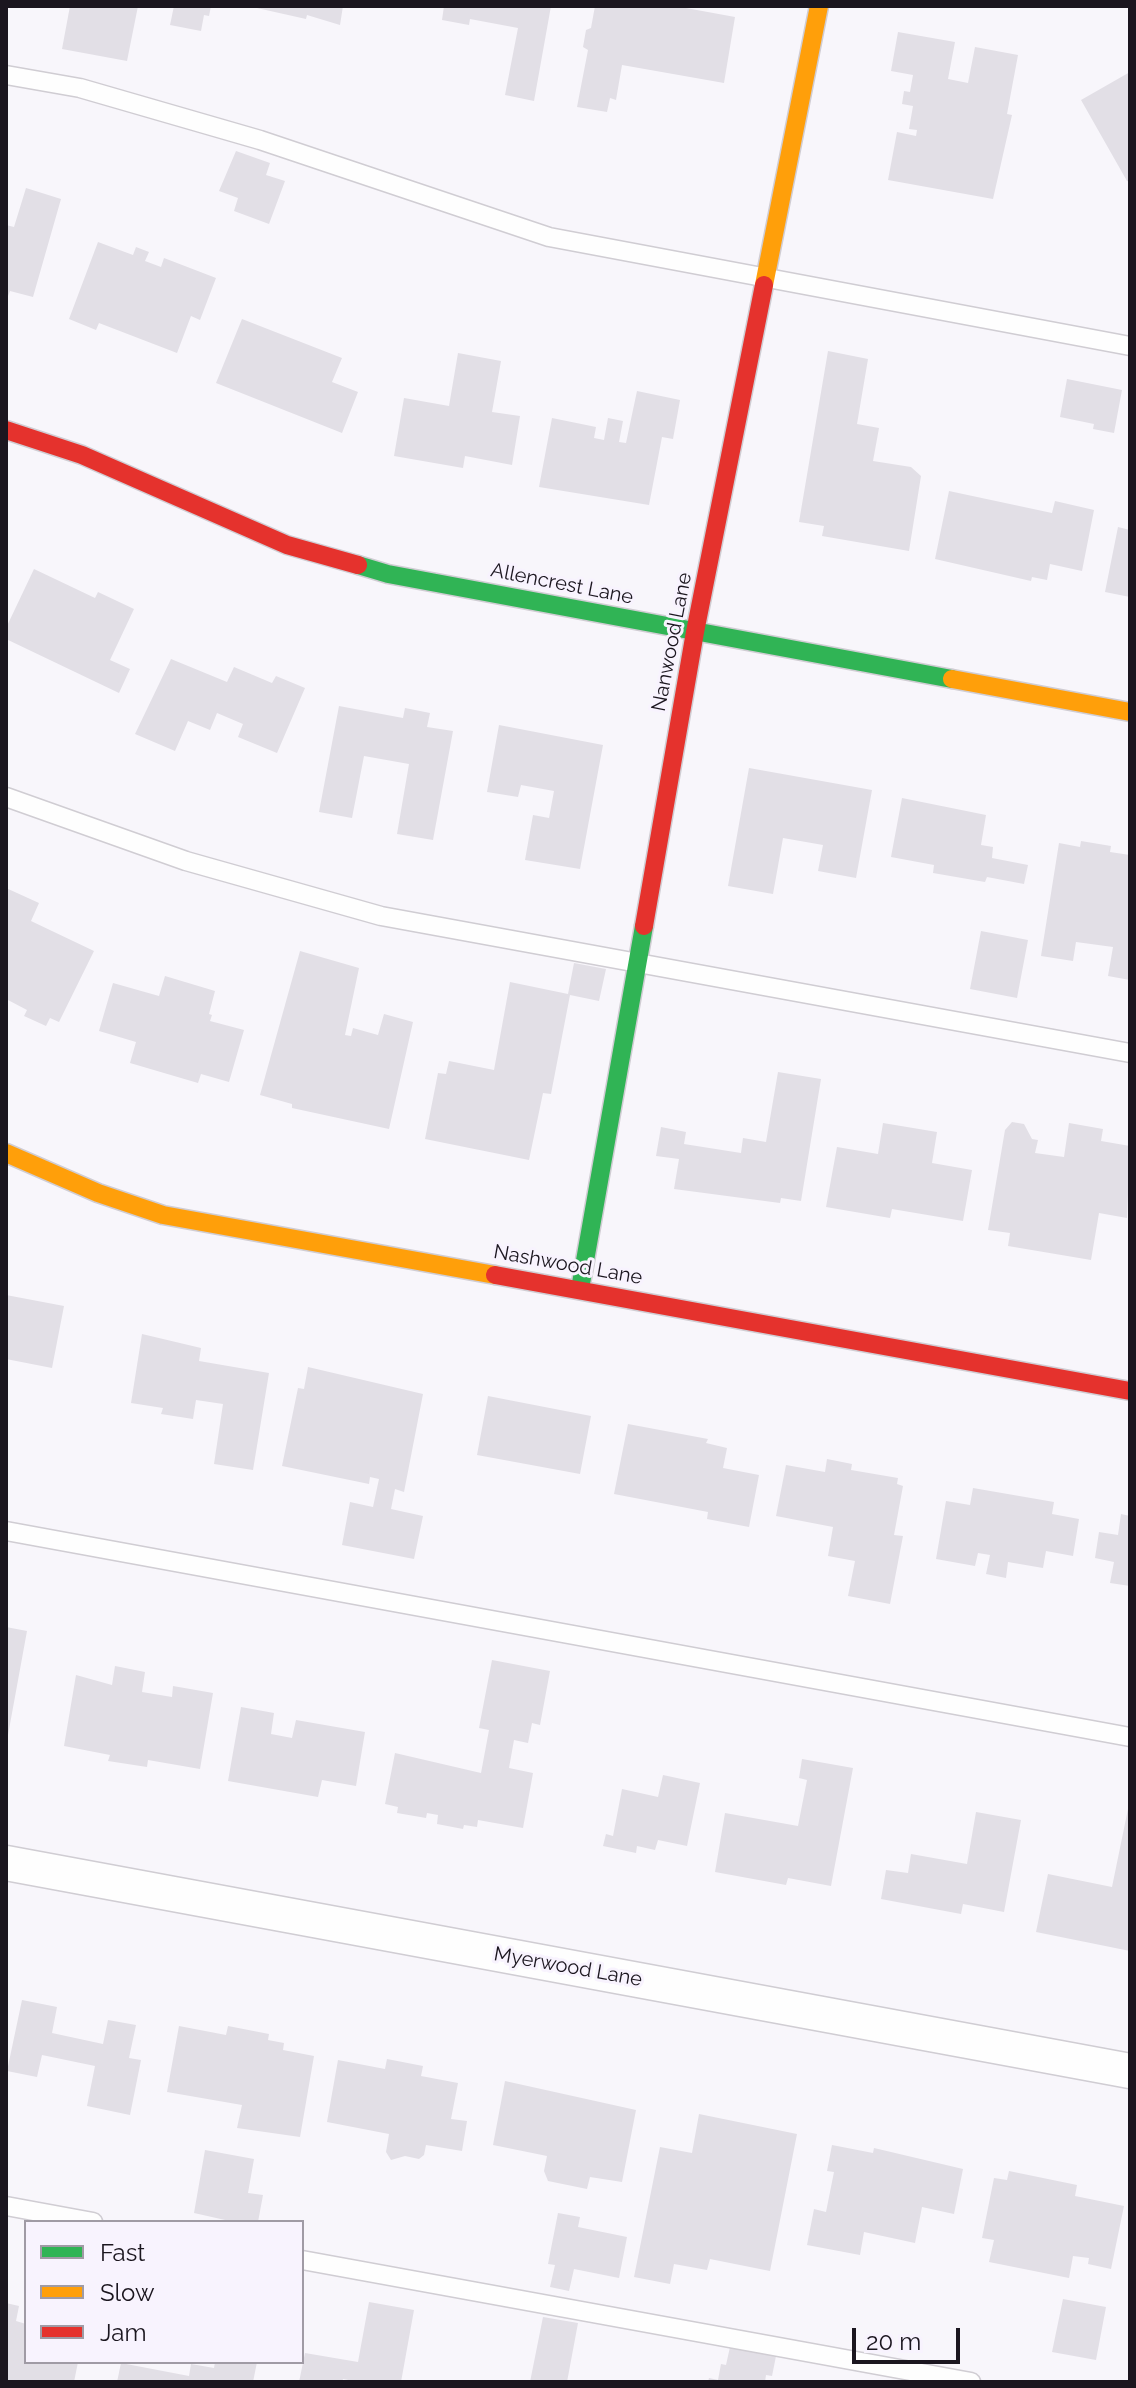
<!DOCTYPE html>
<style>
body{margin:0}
#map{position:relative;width:1136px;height:2388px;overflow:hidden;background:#f8f6fb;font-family:Raleway,sans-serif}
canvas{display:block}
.frame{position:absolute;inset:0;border:8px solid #1b161f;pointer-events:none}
.legend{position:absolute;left:24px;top:2220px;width:280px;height:144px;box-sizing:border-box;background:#f8f3fe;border:2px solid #a09ba5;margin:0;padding:10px 14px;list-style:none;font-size:24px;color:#1b161f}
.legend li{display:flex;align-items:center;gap:16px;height:40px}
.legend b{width:40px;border:2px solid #a09ba5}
.scale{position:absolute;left:852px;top:2328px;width:108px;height:36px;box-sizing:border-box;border:4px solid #1b161f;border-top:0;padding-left:10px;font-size:24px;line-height:28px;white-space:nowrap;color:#1b161f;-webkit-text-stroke:6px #f8f3fe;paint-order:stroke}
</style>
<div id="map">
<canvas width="1136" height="2388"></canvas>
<div class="frame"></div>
<ul class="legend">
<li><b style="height:10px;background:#30b455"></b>Fast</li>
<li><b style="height:10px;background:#ff9f0a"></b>Slow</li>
<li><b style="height:10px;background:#e5322d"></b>Jam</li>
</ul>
<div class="scale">20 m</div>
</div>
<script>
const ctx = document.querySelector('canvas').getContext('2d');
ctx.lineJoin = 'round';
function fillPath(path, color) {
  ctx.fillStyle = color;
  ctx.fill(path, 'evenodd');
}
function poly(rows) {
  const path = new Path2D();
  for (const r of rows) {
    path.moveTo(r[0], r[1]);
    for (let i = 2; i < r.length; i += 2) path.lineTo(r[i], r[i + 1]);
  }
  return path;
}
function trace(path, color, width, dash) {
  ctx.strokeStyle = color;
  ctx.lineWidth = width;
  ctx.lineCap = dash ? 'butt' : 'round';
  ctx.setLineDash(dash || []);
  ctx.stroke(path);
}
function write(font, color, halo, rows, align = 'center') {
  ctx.font = font + ' Raleway,sans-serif';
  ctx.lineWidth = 6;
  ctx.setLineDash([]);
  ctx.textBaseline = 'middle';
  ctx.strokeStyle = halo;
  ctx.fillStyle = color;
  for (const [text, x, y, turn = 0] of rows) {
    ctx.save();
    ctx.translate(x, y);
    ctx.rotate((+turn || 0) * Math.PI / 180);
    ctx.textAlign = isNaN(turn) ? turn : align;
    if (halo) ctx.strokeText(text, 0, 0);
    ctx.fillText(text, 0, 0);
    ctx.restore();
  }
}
fillPath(poly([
 [70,6,138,6,127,61,62,49],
 [174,6,211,6,209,16,204,15,201,31,170,25],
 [248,6,343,6,340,25,307,15,306,19],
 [444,6,551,6,534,101,505,95,518,28,470,19,469,25,442,20],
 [595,6,675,6,735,17,724,83,622,65,616,100,610,98,607,112,577,107,588,50,583,47,586,30,591,28],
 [898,32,955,42,948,79,968,83,975,47,1018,55,1007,114,1012,115,993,199,888,180,897,132,916,136,917,130,909,129,913,106,902,104,904,91,910,92,913,75,891,71],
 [1130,72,1130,182,1127,181,1081,100],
 [236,151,270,163,266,175,285,181,269,224,234,211,238,198,219,191],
 [26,188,61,199,33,297,10,291,6,301,6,225,14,227],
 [98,242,133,255,136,247,149,252,145,261,161,267,164,258,216,278,200,320,191,316,177,353,99,323,96,330,69,319],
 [242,319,342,358,332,382,358,392,342,433,216,383],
 [828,351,868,359,857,424,879,428,873,461,911,467,921,476,909,551,822,536,824,526,799,522],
 [458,353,501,361,492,412,520,416,512,465,465,456,463,468,394,456,404,398,449,406],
 [1067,379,1122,390,1114,433,1093,429,1094,424,1060,417],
 [637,391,680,400,673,439,662,437,649,505,539,487,552,418,596,427,594,438,604,440,608,418,623,421,619,442,626,443],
 [949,491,1052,513,1055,501,1094,510,1082,571,1050,564,1047,580,1032,577,1031,581,935,559],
 [1118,527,1130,530,1130,597,1105,592],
 [34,569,95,598,98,592,134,609,110,660,130,669,119,693,6,639,6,628],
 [171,659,227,682,234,667,272,683,276,676,305,688,277,753,238,737,243,724,217,713,210,730,188,721,175,751,135,734],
 [339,706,403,718,405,708,430,713,427,727,453,731,433,840,397,834,409,764,364,756,352,818,319,812],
 [499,725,603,745,580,869,525,860,533,815,549,818,554,791,521,785,518,797,487,792],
 [749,768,872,790,856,878,818,871,823,845,783,838,773,894,728,886],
 [902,798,986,815,981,845,993,847,992,858,1028,865,1024,884,987,877,985,882,933,873,934,865,891,857],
 [1081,841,1111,846,1110,852,1130,855,1130,980,1108,976,1113,947,1076,942,1073,961,1041,956,1059,843,1080,847],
 [6,888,39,903,31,921,94,951,59,1022,50,1018,46,1026,24,1016,27,1010,6,999],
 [981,931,1028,940,1017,998,970,989],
 [300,951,359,968,345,1035,351,1036,353,1028,378,1035,384,1014,413,1022,389,1129,292,1108,292,1104,260,1095],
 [574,963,606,969,599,1001,570,995,551,1094,543,1093,529,1160,425,1139,438,1073,446,1074,449,1061,494,1070,510,982,568,994],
 [165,976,215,991,209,1014,212,1015,210,1021,244,1030,229,1082,201,1074,198,1083,130,1063,136,1042,99,1031,113,983,159,996],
 [778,1072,821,1079,801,1201,781,1198,780,1203,674,1189,679,1159,656,1156,661,1127,686,1132,684,1144,741,1153,743,1138,766,1142],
 [1012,1122,1024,1124,1032,1139,1038,1140,1035,1153,1064,1157,1069,1123,1103,1129,1101,1141,1130,1146,1127,1218,1099,1213,1091,1260,1008,1246,1010,1233,988,1230,1005,1130],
 [883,1123,937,1132,932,1163,972,1170,963,1221,892,1209,890,1218,826,1207,837,1147,878,1154],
 [6,1295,64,1306,52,1368,6,1359],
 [142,1334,201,1348,199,1361,269,1373,253,1470,214,1464,223,1404,196,1400,193,1419,161,1414,163,1408,131,1403],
 [308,1367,423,1394,404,1492,395,1489,391,1509,423,1516,414,1559,342,1545,350,1502,373,1507,379,1479,370,1477,369,1484,282,1466,298,1388,304,1389],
 [488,1396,591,1416,580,1474,477,1455],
 [628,1424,708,1439,706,1443,727,1448,723,1468,759,1475,749,1527,707,1519,708,1512,614,1494],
 [827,1459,852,1464,851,1470,898,1478,897,1484,903,1486,894,1535,903,1536,890,1604,848,1596,855,1561,828,1556,833,1527,776,1516,786,1465,825,1472],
 [973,1488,1054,1502,1052,1514,1079,1519,1073,1556,1046,1551,1043,1568,1008,1562,1006,1578,986,1574,990,1555,978,1553,975,1566,936,1559,946,1501,970,1505],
 [1121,1514,1130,1516,1130,1586,1110,1583,1114,1562,1095,1558,1099,1532,1118,1535],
 [6,1627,27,1631,8,1735,6,1735],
 [492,1660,550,1671,540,1725,532,1723,528,1743,514,1740,509,1768,533,1773,523,1828,478,1820,477,1827,464,1825,463,1829,437,1824,438,1815,427,1813,426,1818,397,1813,398,1807,385,1804,395,1753,481,1773,489,1730,479,1728],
 [115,1666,145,1672,142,1692,172,1697,173,1686,213,1693,200,1769,148,1760,147,1767,108,1761,110,1755,64,1746,76,1675,112,1685],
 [241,1707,274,1713,271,1734,292,1738,296,1720,365,1732,356,1786,322,1780,318,1797,228,1781],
 [802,1759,853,1768,831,1886,788,1878,786,1885,715,1872,725,1813,798,1826,807,1780,799,1778],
 [663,1775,700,1783,687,1846,658,1840,655,1850,637,1846,636,1853,603,1846,606,1834,613,1836,622,1789,658,1797],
 [1129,1804,1130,1951,1036,1932,1048,1874,1112,1887],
 [976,1812,1021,1820,1004,1912,963,1904,961,1914,881,1899,886,1870,908,1873,911,1854,967,1864],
 [22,2000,57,2007,52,2033,103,2044,108,2020,136,2025,129,2058,141,2060,130,2115,87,2106,95,2066,42,2055,37,2077,7,2071],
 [179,2026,226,2035,228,2026,269,2034,268,2040,284,2043,283,2050,314,2056,300,2137,237,2128,242,2105,167,2092],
 [387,2059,423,2066,421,2076,458,2083,451,2119,467,2121,462,2151,426,2145,424,2155,419,2159,405,2156,391,2160,386,2152,389,2134,327,2122,338,2060,385,2069],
 [505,2081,636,2110,622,2182,590,2177,587,2189,548,2181,544,2171,547,2156,493,2145],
 [699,2114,797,2134,770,2271,710,2259,707,2270,674,2264,670,2284,634,2277,660,2147,692,2153],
 [832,2145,873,2153,874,2148,963,2169,954,2214,922,2207,915,2243,864,2232,860,2255,807,2245,814,2209,826,2212,834,2172,827,2171],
 [205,2150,254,2159,248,2193,263,2195,258,2222,234,2222,194,2213],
 [1009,2171,1077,2185,1075,2196,1124,2206,1111,2269,1088,2264,1089,2258,1073,2256,1069,2278,989,2262,994,2240,982,2238,994,2178,1007,2180],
 [558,2213,580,2217,578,2227,627,2237,619,2278,574,2269,569,2291,550,2287,555,2265,548,2264],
 [1063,2299,1106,2307,1096,2360,1052,2352],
 [369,2302,414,2310,401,2382,359,2382,343,2379,342,2382,299,2382,305,2353,358,2362],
 [6,2303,19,2306,16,2321,26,2324,26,2362,78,2362,74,2382,6,2382],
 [543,2317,578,2323,567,2382,530,2382],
 [730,2347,776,2356,772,2376,766,2375,765,2382,708,2382,709,2378,718,2380,721,2364,726,2365],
 [215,2362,257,2362,253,2382,117,2382,121,2363,189,2376,191,2364,214,2368]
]), '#e2dfe6');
const lane = poly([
 [6,75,80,88,260,140,549,237,1130,346],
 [6,797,186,861,381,916,1130,1053],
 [6,1531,1130,1737],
 [6,2206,93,2222],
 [302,2260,971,2382]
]);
const street = poly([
 [6,1863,1130,2071]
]);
const fast = poly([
 [358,565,388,574,952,679],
 [580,1289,644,926]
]);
const slow = poly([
 [764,285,819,6],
 [952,679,1130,712],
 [6,1153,98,1193,163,1215,495,1275]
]);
const jam = poly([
 [6,430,82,455,287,545,358,565],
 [644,926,695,632,764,285],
 [495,1275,1130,1391]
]);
trace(lane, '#d0cdd3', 21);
trace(street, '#d0cdd3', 37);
trace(fast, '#d0cdd3', 21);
trace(slow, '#d0cdd3', 21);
trace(jam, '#d0cdd3', 21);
trace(lane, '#fefefe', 18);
trace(street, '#fefefe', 34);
trace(fast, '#30b455', 18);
trace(slow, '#ff9f0a', 18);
trace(jam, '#e5322d', 18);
write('20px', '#1b161f', '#f8f3fe', [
 ["Allencrest Lane",562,584,11],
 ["Nanwood Lane",672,642,-79],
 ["Nashwood Lane",568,1265,10],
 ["Myerwood Lane",568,1967,10]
]);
</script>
